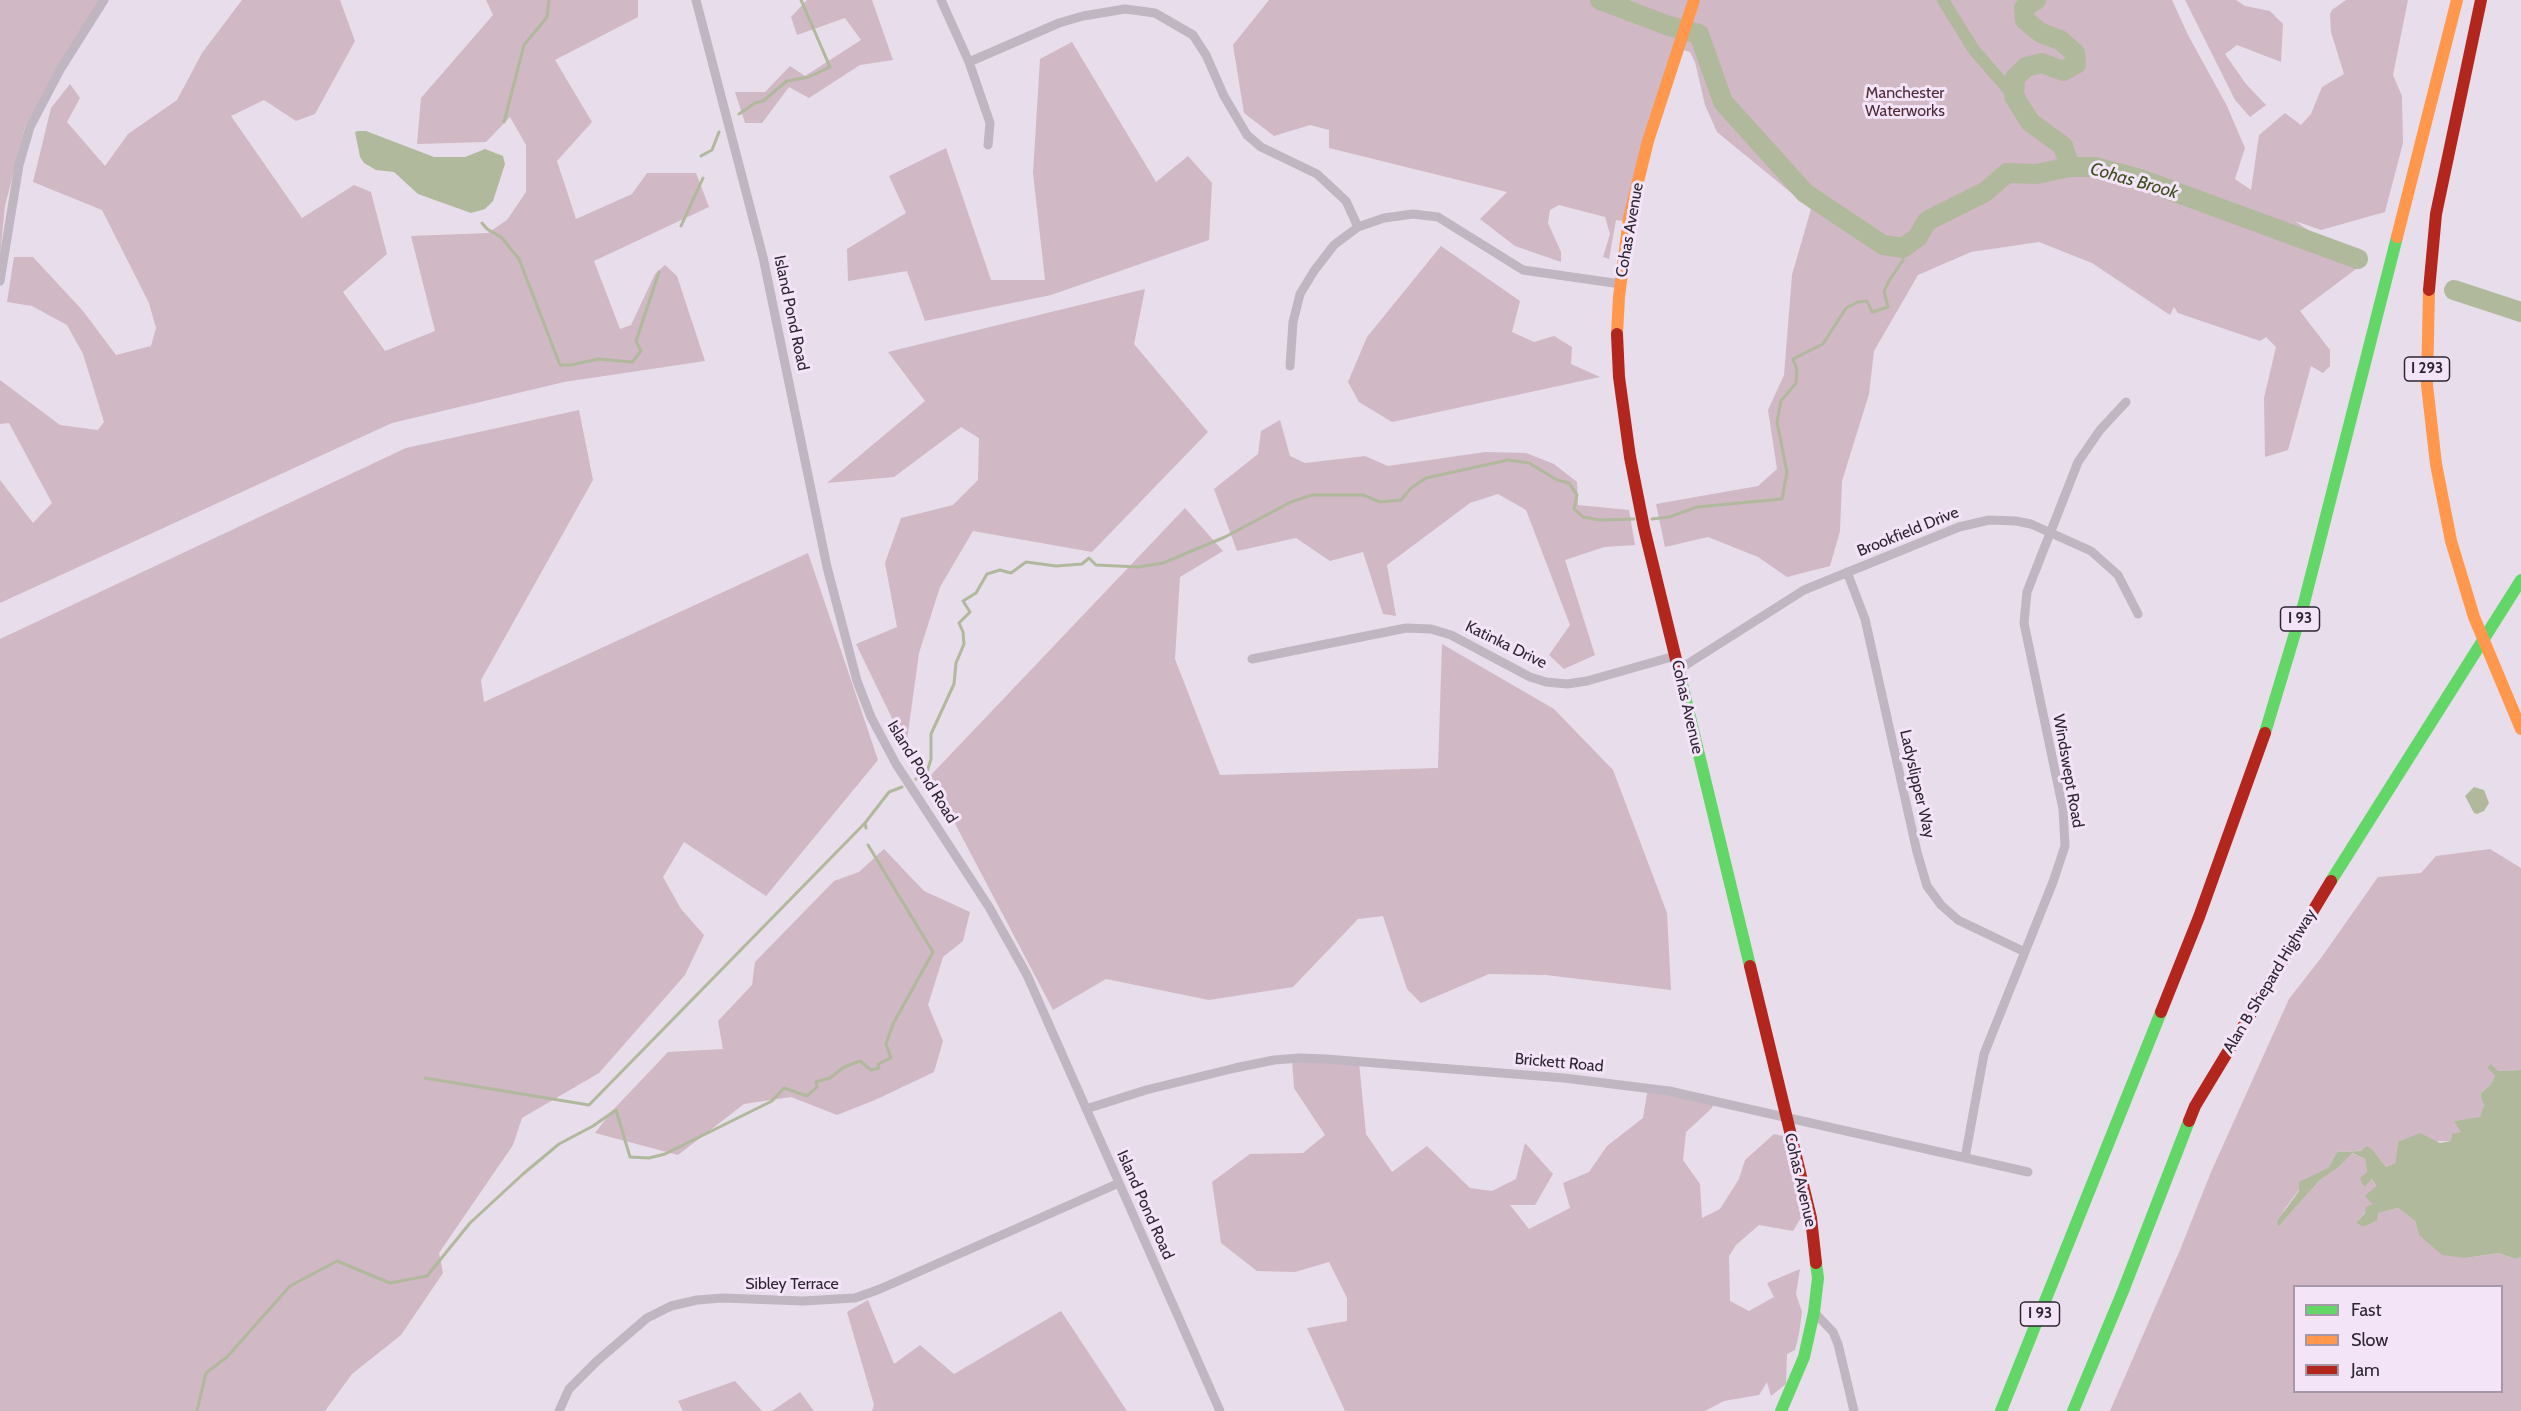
<!DOCTYPE html>
<style>
body{margin:0}
#map{position:relative;width:2521px;height:1411px;overflow:hidden;background:#e8ddea;font-family:Cabin,sans-serif}
canvas{display:block}
.legend{position:absolute;left:2293px;top:1285px;width:210px;height:108px;box-sizing:border-box;background:#f4e4f7;border:2px solid #a498a8;margin:0;padding:8px 10px;list-style:none;font-size:18px;color:#2d2632}
.legend li{display:flex;align-items:center;gap:12px;height:30px}
.legend b{width:30px;border:2px solid #a498a8}
</style>
<div id="map">
<canvas width="2521" height="1411"></canvas>
<ul class="legend">
<li><b style="height:8px;background:#63d668"></b>Fast</li>
<li><b style="height:8px;background:#ff974d"></b>Slow</li>
<li><b style="height:8px;background:#b3261e"></b>Jam</li>
</ul>
</div>
<script>
const ctx = document.querySelector('canvas').getContext('2d');
ctx.lineJoin = 'round';
function fillPath(path, color) {
  ctx.fillStyle = color;
  ctx.fill(path, 'evenodd');
}
function poly(rows) {
  const path = new Path2D();
  for (const r of rows) {
    path.moveTo(r[0], r[1]);
    for (let i = 2; i < r.length; i += 2) path.lineTo(r[i], r[i + 1]);
  }
  return path;
}
function trace(path, color, width, dash) {
  ctx.strokeStyle = color;
  ctx.lineWidth = width;
  ctx.lineCap = dash ? 'butt' : 'round';
  ctx.setLineDash(dash || []);
  ctx.stroke(path);
}
function write(font, color, halo, rows, align = 'center') {
  ctx.font = font + ' Cabin,sans-serif';
  ctx.lineWidth = 6;
  ctx.setLineDash([]);
  ctx.textBaseline = 'middle';
  ctx.strokeStyle = halo;
  ctx.fillStyle = color;
  for (const [text, x, y, turn = 0] of rows) {
    ctx.save();
    ctx.translate(x, y);
    ctx.rotate((+turn || 0) * Math.PI / 180);
    ctx.textAlign = isNaN(turn) ? turn : align;
    if (halo) ctx.strokeText(text, 0, 0);
    ctx.fillText(text, 0, 0);
    ctx.restore();
  }
}
fillPath(poly([
 [0,0,99,0,25,127,5,206,0,256],
 [242,0,340,0,355,41,315,114,296,121,264,100,231,116,302,218,354,185,371,192,387,254,343,292,385,351,435,331,411,236,488,233,507,220,526,192,526,145,510,117,486,142,417,144,421,98,493,15,486,0,638,0,638,17,555,60,592,122,557,161,576,219,632,194,647,173,696,173,709,207,594,261,620,329,631,325,655,274,665,265,677,276,705,361,564,382,392,423,0,603,0,480,33,523,52,503,9,423,0,424,0,380,60,425,98,430,104,422,83,354,67,325,32,306,7,302,14,257,33,257,83,311,116,355,151,346,156,328,149,303,102,210,33,182,51,108,70,84,80,98,67,122,105,166,128,134,177,100,202,53],
 [807,0,872,0,893,60,860,65,809,98,789,87,762,123,745,123,735,92,765,92,790,66,805,76,861,40,845,18,797,35,791,17],
 [1269,0,2172,0,2188,35,2227,106,2245,148,2235,179,2251,190,2259,135,2285,113,2301,125,2311,114,2322,87,2344,74,2331,32,2330,14,2332,10,2346,0,2408,0,2393,75,2402,96,2403,143,2385,212,2321,230,2295,221,2360,266,2300,311,2330,350,2330,366,2323,373,2311,366,2288,450,2265,457,2264,398,2276,347,2266,337,2260,341,2178,313,2174,307,2170,315,2092,263,2039,242,1971,252,1918,275,1874,351,1869,394,1842,481,1840,531,1830,566,1787,577,1758,557,1708,537,1665,547,1656,504,1758,486,1777,469,1768,410,1784,375,1792,275,1811,209,1717,132,1705,105,1695,62,1690,52,1674,47,1624,221,1616,220,1609,259,1603,257,1610,234,1605,217,1559,205,1550,210,1548,223,1561,252,1561,262,1515,246,1480,219,1507,192,1329,148,1329,130,1310,125,1274,136,1244,113,1233,45],
 [2185,0,2236,0,2245,6,2270,11,2283,24,2281,62,2237,45,2225,54,2246,84,2266,105,2250,117,2235,100],
 [1072,42,1156,182,1188,156,1212,183,1209,240,1051,295,925,321,907,271,848,281,847,249,906,213,889,176,946,148,991,280,1045,280,1033,173,1040,59],
 [1441,246,1520,301,1512,332,1534,342,1554,336,1572,347,1571,364,1600,377,1392,422,1359,402,1348,382,1367,337],
 [1145,289,1134,344,1208,432,1092,552,973,531,940,587,919,653,906,747,856,644,897,627,885,563,901,518,953,505,978,480,979,438,961,427,894,477,827,483,925,401,888,352],
 [579,410,593,480,481,680,484,702,808,553,878,760,766,896,684,842,663,877,681,909,704,935,685,975,599,1073,522,1118,513,1145,439,1253,443,1273,401,1335,352,1374,325,1411,0,1411,0,639,406,448],
 [1280,420,1290,456,1305,463,1365,456,1388,466,1485,452,1526,453,1554,464,1577,482,1578,505,1629,510,1635,545,1604,547,1565,560,1595,655,1564,669,1549,655,1570,625,1526,510,1498,494,1470,503,1387,565,1396,616,1383,614,1363,552,1330,561,1296,538,1237,551,1214,489,1258,454,1261,431],
 [1185,508,1223,551,1180,577,1175,659,1220,775,1438,768,1442,644,1554,709,1613,770,1667,913,1671,990,1546,975,1489,974,1421,1003,1407,989,1383,916,1358,919,1293,987,1209,1000,1106,979,1053,1010,930,776],
 [884,849,924,891,970,912,963,941,943,957,928,1005,943,1041,934,1072,875,1100,837,1115,791,1097,744,1104,678,1155,595,1133,612,1111,668,1052,723,1049,718,1021,752,985,755,962,834,881,859,872],
 [2490,849,2521,868,2521,1070,2498,1071,2487,1068,2495,1076,2490,1085,2480,1094,2484,1106,2480,1118,2454,1121,2462,1132,2451,1141,2398,1142,2395,1163,2386,1167,2373,1150,2337,1152,2328,1168,2305,1182,2284,1210,2278,1227,2320,1180,2339,1167,2351,1153,2365,1159,2367,1172,2363,1187,2372,1179,2376,1187,2372,1204,2356,1223,2363,1227,2377,1221,2377,1213,2398,1208,2415,1221,2419,1235,2465,1258,2499,1253,2515,1259,2521,1257,2521,1411,2110,1411,2180,1250,2211,1172,2289,999,2321,958,2378,877,2421,873,2436,856],
 [2294,1286,2502,1286,2502,1392,2294,1392],
 [1292,1059,1359,1062,1366,1134,1392,1172,1427,1146,1470,1188,1492,1191,1516,1179,1525,1143,1553,1174,1535,1205,1510,1205,1529,1229,1570,1208,1563,1183,1589,1172,1607,1146,1643,1118,1648,1088,1715,1100,1712,1108,1686,1132,1683,1160,1700,1184,1702,1218,1720,1209,1739,1179,1745,1160,1774,1134,1783,1136,1802,1216,1793,1231,1759,1225,1736,1245,1729,1256,1730,1301,1749,1311,1774,1297,1767,1283,1800,1269,1796,1294,1802,1312,1799,1334,1795,1350,1787,1354,1786,1384,1771,1396,1767,1382,1759,1395,1724,1401,1705,1411,1345,1411,1307,1328,1347,1321,1347,1298,1329,1262,1295,1272,1257,1271,1221,1243,1212,1182,1250,1154,1303,1153,1325,1135,1294,1088],
 [868,1300,894,1364,920,1345,954,1374,1061,1311,1127,1411,872,1411,874,1405,847,1312],
 [735,1381,762,1411,683,1411,678,1401],
 [800,1392,814,1411,772,1411]
]), '#d0b8c5');
fillPath(poly([
 [358,131,366,131,434,157,465,157,485,149,503,156,505,164,493,201,485,209,471,213,418,194,394,172,376,170,364,163,360,157,355,132],
 [2474,787,2484,790,2489,803,2484,811,2477,814,2474,813,2465,796],
 [2491,1064,2498,1071,2521,1070,2521,1257,2515,1259,2499,1253,2465,1258,2442,1255,2419,1235,2415,1221,2398,1208,2378,1213,2377,1221,2363,1227,2356,1223,2365,1213,2366,1207,2372,1204,2365,1196,2376,1186,2372,1179,2364,1187,2360,1178,2367,1172,2365,1159,2352,1153,2339,1167,2320,1180,2278,1227,2277,1221,2299,1191,2299,1182,2328,1168,2337,1152,2361,1151,2367,1146,2373,1150,2386,1167,2395,1163,2398,1142,2420,1133,2440,1143,2451,1141,2452,1134,2461,1132,2454,1121,2480,1117,2484,1106,2480,1094,2490,1085,2495,1076,2487,1068]
]), '#b1b99c');
trace(poly([
 [739,114,755,103,763,101,787,81,809,77,830,67,801,0],
 [504,122,524,45,547,17,549,0],
 [701,156,712,150,719,132],
 [482,223,487,229,501,237,519,259,560,365,571,365,598,359,632,362,641,351,636,341,659,272],
 [681,226,703,178],
 [1652,519,1669,517,1697,507,1782,499,1787,472,1777,422,1781,401,1796,383,1797,370,1793,359,1823,344,1846,308,1858,302,1867,301,1872,312,1888,307,1884,291,1889,281,1903,260,1903,248],
 [916,779,924,776,927,772,931,759,931,734,954,684,956,663,964,644,963,632,959,623,970,612,963,601,976,593,987,574,1000,570,1011,573,1026,562,1056,566,1082,564,1089,558,1096,565,1139,567,1163,563,1225,537,1291,502,1312,495,1363,495,1380,502,1401,500,1411,488,1426,478,1508,460,1529,463,1557,480,1569,483,1577,495,1574,509,1583,517,1600,520,1634,519],
 [866,828,865,823,889,792,902,787],
 [425,1078,589,1105,865,823],
 [197,1411,206,1373,227,1357,290,1286,337,1261,390,1283,427,1276,470,1223,523,1174,559,1144,593,1126,616,1110,630,1157,649,1158,665,1154,772,1101,784,1088,807,1096,817,1087,816,1082,830,1078,844,1067,860,1061,871,1070,879,1068,878,1064,891,1058,886,1044,893,1024,933,952,868,845]
]), '#b1b99c', 3);
trace(poly([
 [1943,0,1974,50,2014,96]
]), '#b1b99c', 12);
trace(poly([
 [1600,0,1669,26,1699,34,1723,102,1805,193,1883,245,1903,248,1918,237,1927,221,1985,192,2007,173,2036,174,2070,167,2095,167,2140,179,2358,259],
 [2036,0,2024,8,2025,20,2041,33,2060,40,2075,53,2076,64,2063,71,2042,63,2026,67,2015,78,2014,96,2030,122,2063,146,2070,167],
 [2454,290,2521,312]
]), '#b1b99c', 20);
trace(poly([
 [696,0,763,257,827,567,857,681,871,717,896,764,989,907,1027,975,1220,1411],
 [941,0,969,62,990,123,988,145],
 [969,62,1059,23,1083,16,1125,9,1155,13,1193,35,1206,55,1224,96,1247,135,1261,147,1317,174,1346,201,1358,227],
 [0,281,19,165,30,127,61,68,104,0],
 [1290,366,1293,322,1300,294,1314,271,1334,245,1358,227,1384,218,1413,214,1438,217,1523,270,1621,284],
 [1847,572,1865,619,1917,852,1927,886,1941,905,1958,920,2025,952],
 [1252,659,1406,628,1431,629,1451,635,1530,677,1546,682,1567,684,1587,681,1675,656],
 [1678,670,1804,590,1959,527,1989,520,2016,521,2031,524,2091,551,2118,575,2138,614],
 [1086,1109,1146,1090,1235,1068,1274,1060,1300,1058,1326,1059,1564,1078,1669,1091,2028,1172],
 [1965,1158,1984,1054,2053,882,2065,846,2063,809,2024,623,2027,592,2078,462,2100,430,2126,402],
 [1814,1312,1833,1332,1838,1344,1854,1411],
 [559,1411,569,1389,597,1361,647,1318,671,1306,697,1300,723,1298,803,1301,855,1298,880,1289,1119,1183]
]), '#bfb6c2', 9);
trace(poly([
 [1681,680,1750,966],
 [2265,733,2304,603,2397,237],
 [2331,881,2521,580],
 [1781,1411,1804,1357,1814,1312,1818,1278,1816,1263],
 [2001,1411,2161,1012],
 [2073,1411,2123,1291,2189,1121]
]), '#63d668', 12);
trace(poly([
 [2397,237,2457,0],
 [2429,290,2427,385,2436,464,2451,541,2474,617,2521,729],
 [1617,334,1619,297,1629,218,1648,141,1694,0]
]), '#ff974d', 12);
trace(poly([
 [2429,290,2436,214,2481,0],
 [1617,334,1619,377,1630,457,1644,528,1681,680],
 [1750,966,1811,1218,1816,1263],
 [2161,1012,2199,917,2265,733],
 [2189,1121,2195,1106,2331,881]
]), '#b3261e', 12);
for (const [x, y, w] of [
 [2427,369,45],
 [2300,619,39],
 [2040,1314,39]
]) {
  const box = new Path2D();
  box.roundRect(x - w / 2, y - 12, w, 24, 4.5);
  ctx.fillStyle = '#f4e4f7';
  ctx.fill(box);
  trace(box, '#2d2632', 1.5);
}
write('bold 15px', '#2d2632', null, [
 ["I 293",2427,369],
 ["I 93",2300,619],
 ["I 93",2040,1314]
]);
write('16px', '#4e2c37', '#f4e4f7', [
 ["Manchester",1905,93],
 ["Waterworks",1905,111]
]);
write('16px', '#2d2632', '#f4e4f7', [
 ["Cohas Avenue",1630,230,-80],
 ["Island Pond Road",791,313,78],
 ["Brookfield Drive",1908,532,-22],
 ["Katinka Drive",1506,645,26],
 ["Cohas Avenue",1687,707,77],
 ["Windswept Road",2068,771,80],
 ["Island Pond Road",922,772,58],
 ["Ladyslipper Way",1917,784,77],
 ["Alan B Shepard Highway",2270,981,-59],
 ["Brickett Road",1559,1063,5],
 ["Cohas Avenue",1800,1180,77],
 ["Island Pond Road",1145,1205,66],
 ["Sibley Terrace",792,1284]
]);
write('italic 18px', '#3e501f', '#f4e4f7', [
 ["Cohas Brook",2134,181,16]
]);
</script>
